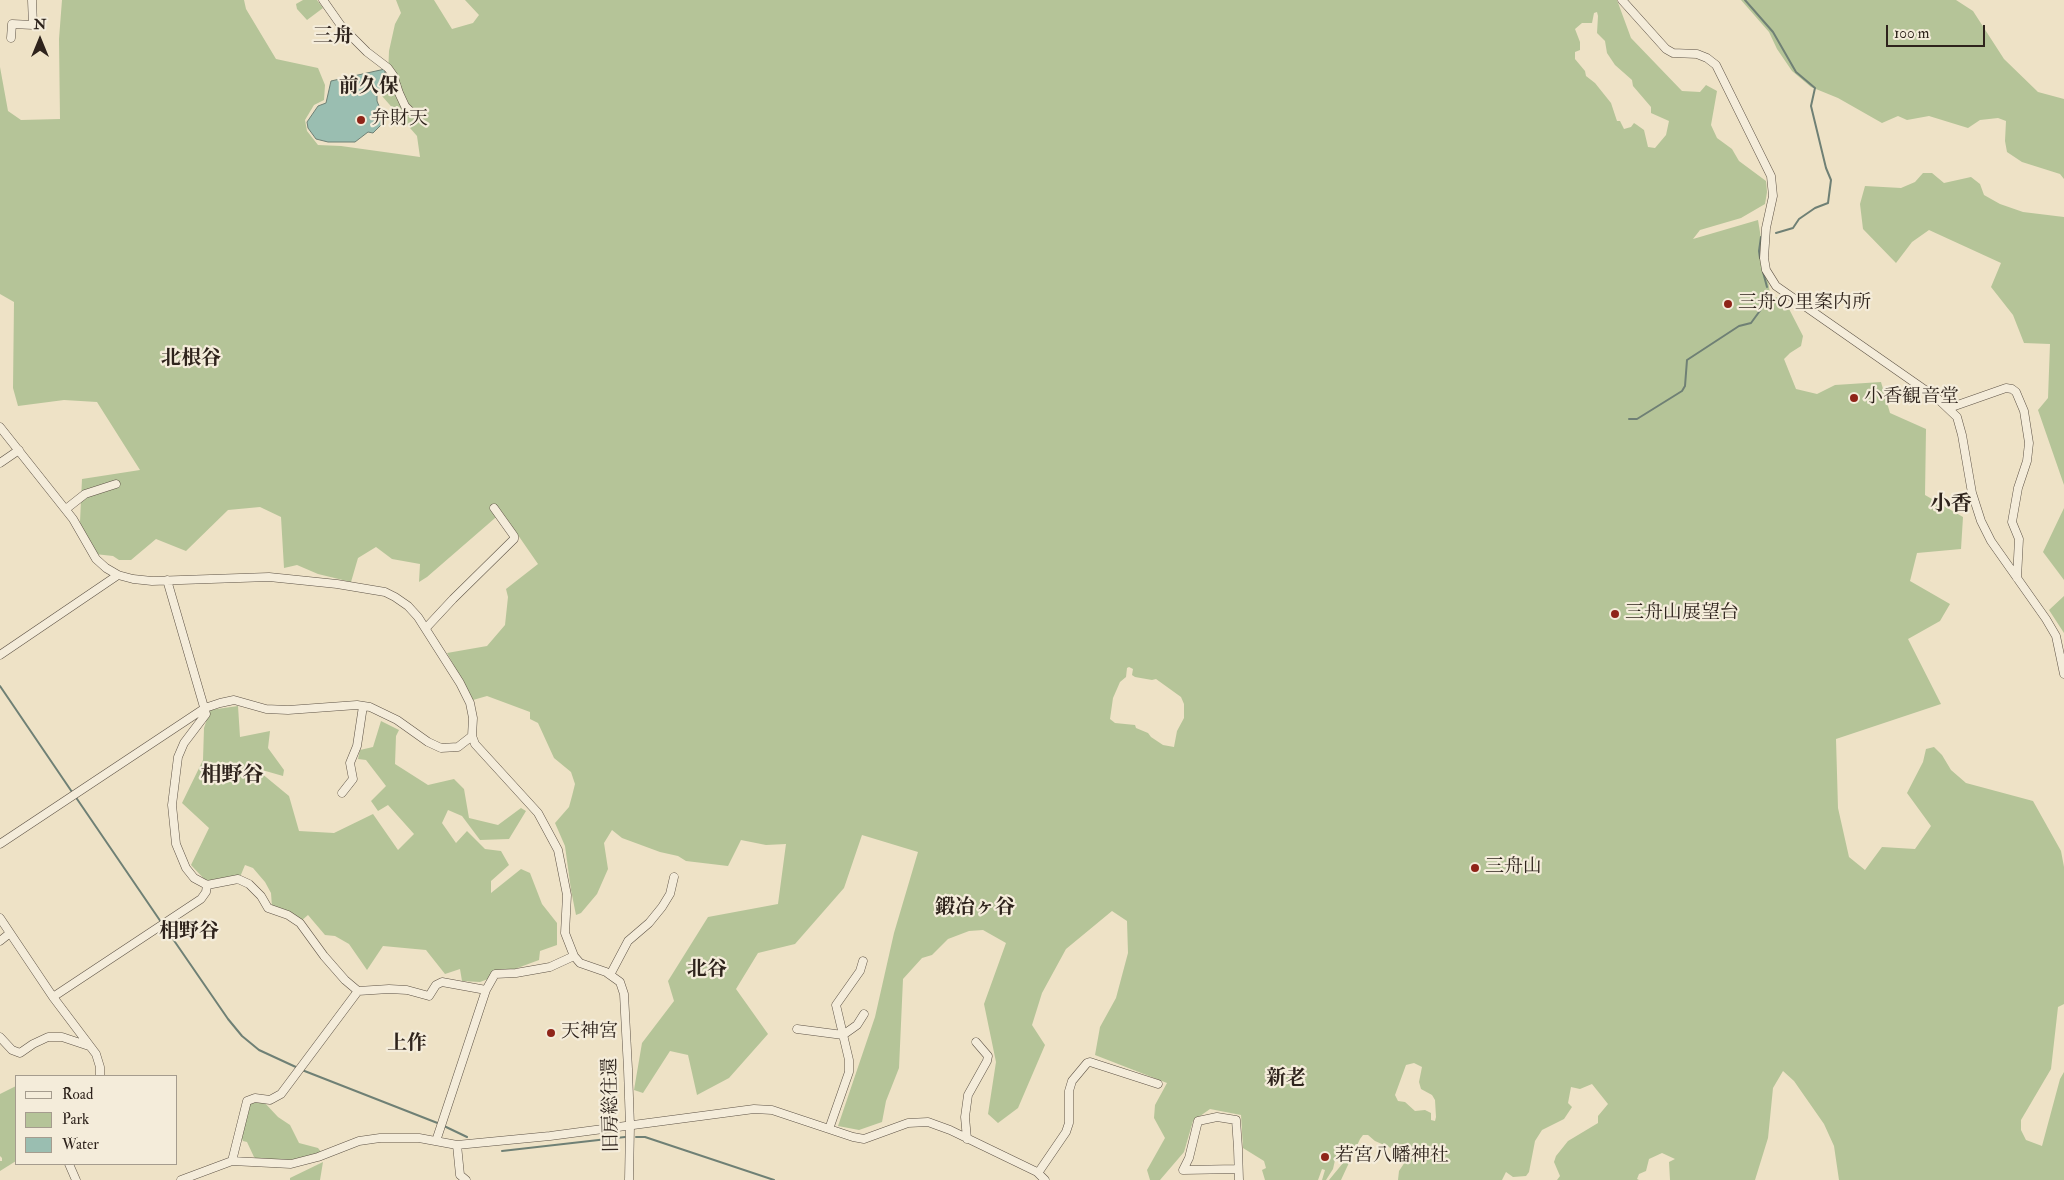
<!DOCTYPE html>
<meta charset="utf-8">
<style>
body{margin:0}
#map{position:relative;width:2064px;height:1180px;overflow:hidden;background:#eee2c6;font-family:"IM FELL Double Pica",serif}
canvas{display:block}
.legend{position:absolute;left:15px;top:1075px;width:162px;height:90px;box-sizing:border-box;background:#f4ecda;border:1px solid #a59c8e;margin:0;padding:6px 9px;list-style:none;font-size:15px;color:#2e231c}
.legend li{display:flex;align-items:center;gap:10px;height:25px}
.legend b{width:25px;border:1px solid #a59c8e}
.north{position:absolute;left:15px;top:15px;width:50px;height:50px;-webkit-text-stroke:4px #f4ecda;paint-order:stroke;rotate:0deg;font-size:14px;font-weight:700;line-height:20px;text-align:center;color:#2e231c}
.north::after{content:'';display:block;margin:auto;width:18px;height:22px;background:#2e231c;clip-path:polygon(50% 0,100% 100%,50% 72%,0 100%)}
.scale{position:absolute;left:1886px;top:25px;width:99px;height:22px;box-sizing:border-box;border:2px solid #2e231c;border-top:0;padding-left:6px;font-size:15px;line-height:18px;white-space:nowrap;color:#2e231c;-webkit-text-stroke:4px #f4ecda;paint-order:stroke}
</style>
<div id="map">
<canvas width="2064" height="1180"></canvas>
<ul class="legend">
<li><b style="height:6px;background:#f4ecda"></b>Road</li>
<li><b style="height:14px;background:#b5c498"></b>Park</li>
<li><b style="height:14px;background:#9abeb1"></b>Water</li>
</ul>
<div class="north">N</div>
<div class="scale">100 m</div>
</div>
<script>
const ctx = document.querySelector('canvas').getContext('2d');
ctx.lineJoin = 'round';
function fillPath(path, color) {
  ctx.fillStyle = color;
  ctx.fill(path, 'evenodd');
}
function poly(rows) {
  const path = new Path2D();
  for (const r of rows) {
    path.moveTo(r[0], r[1]);
    for (let i = 2; i < r.length; i += 2) path.lineTo(r[i], r[i + 1]);
  }
  return path;
}
function trace(path, color, width, dash) {
  ctx.strokeStyle = color;
  ctx.lineWidth = width;
  ctx.lineCap = dash ? 'butt' : 'round';
  ctx.setLineDash(dash || []);
  ctx.stroke(path);
}
function write(font, color, halo, rows, align = 'center') {
  ctx.font = font + ' "IM FELL Double Pica","Noto Serif JP",serif';
  ctx.lineWidth = 4.5;
  ctx.setLineDash([]);
  ctx.textBaseline = 'middle';
  ctx.strokeStyle = halo;
  ctx.fillStyle = color;
  for (const [text, x, y, turn = 0] of rows) {
    ctx.save();
    ctx.translate(x, y);
    ctx.rotate((+turn || 0) * Math.PI / 180);
    ctx.textAlign = isNaN(turn) ? turn : align;
    if (halo) ctx.strokeText(text, 0, 0);
    ctx.fillText(text, 0, 0);
    ctx.restore();
  }
}
fillPath(poly([
 [62,0,244,0,246,9,276,59,318,68,325,85,324,100,314,105,305,120,307,131,318,145,341,146,420,157,417,136,382,96,388,76,389,51,395,24,401,13,396,0,434,0,452,29,473,23,479,15,465,0,1617,0,1631,38,1682,91,1700,92,1706,85,1717,91,1711,125,1717,138,1732,149,1739,161,1766,181,1767,192,1765,204,1741,218,1700,230,1693,239,1758,220,1771,299,1778,297,1787,305,1803,336,1801,346,1790,353,1784,359,1796,389,1817,394,1835,385,1881,382,1890,413,1926,429,1925,495,1963,517,1961,549,1917,553,1910,581,1950,604,1940,621,1908,639,1941,704,1836,739,1838,808,1849,857,1865,870,1882,847,1915,849,1931,826,1907,793,1923,762,1926,749,1934,747,1942,755,1951,770,1966,783,2033,801,2061,851,2064,867,2064,1004,2058,1007,2051,1069,2021,1120,2021,1130,2026,1140,2042,1146,2060,1079,2064,1072,2064,1180,1839,1180,1834,1146,1824,1124,1794,1081,1783,1071,1773,1088,1768,1138,1755,1180,1670,1180,1669,1162,1675,1159,1662,1153,1649,1159,1646,1171,1639,1174,1637,1179,1639,1180,1557,1180,1560,1176,1554,1162,1556,1156,1568,1141,1598,1123,1598,1116,1608,1104,1592,1084,1580,1089,1571,1087,1568,1103,1572,1107,1564,1119,1542,1130,1535,1141,1529,1172,1526,1176,1513,1177,1506,1172,1502,1180,1398,1180,1399,1171,1409,1156,1375,1141,1368,1135,1363,1135,1360,1139,1341,1180,1329,1180,1343,1163,1342,1155,1337,1151,1333,1169,1326,1180,1322,1180,1325,1170,1322,1169,1318,1180,1265,1180,1262,1170,1266,1168,1264,1161,1243,1148,1241,1115,1210,1109,1193,1121,1184,1152,1160,1180,1150,1180,1147,1170,1165,1138,1154,1118,1155,1105,1167,1083,1095,1055,1100,1027,1116,998,1128,953,1127,921,1112,911,1066,949,1042,993,1032,1025,1045,1045,1018,1108,998,1123,988,1114,996,1062,984,1004,1006,943,983,930,969,931,948,939,932,955,922,958,903,979,899,1068,886,1101,882,1122,859,1130,838,1126,875,1017,894,933,918,852,862,835,844,888,795,944,758,953,736,989,768,1034,729,1078,697,1095,688,1055,670,1051,643,1093,634,1090,642,1043,674,1001,668,981,708,917,778,904,786,844,766,845,741,840,728,866,686,861,678,856,660,852,622,838,612,830,604,843,608,869,597,894,581,913,576,915,571,890,565,846,555,823,569,807,572,796,575,784,571,772,554,758,538,723,530,719,530,712,487,696,473,700,447,653,487,646,505,625,508,597,506,589,538,564,502,512,427,577,419,582,420,564,392,559,376,547,358,558,351,582,318,574,297,565,284,568,281,517,260,507,228,510,186,551,156,539,131,560,119,560,113,556,95,554,86,541,80,522,82,479,140,470,97,402,64,400,18,406,13,388,14,302,0,294,0,67,8,111,21,120,60,119,59,39],
 [1597,12,1598,16,1597,33,1605,41,1607,53,1615,65,1632,80,1633,86,1651,107,1651,113,1669,121,1666,135,1655,148,1648,147,1644,130,1637,125,1634,123,1631,127,1624,129,1620,121,1617,121,1611,103,1595,83,1586,76,1585,71,1575,59,1575,52,1580,50,1580,42,1575,29,1582,23,1592,23,1594,13],
 [1129,667,1133,669,1132,675,1135,677,1152,680,1156,679,1181,697,1184,704,1184,718,1177,731,1174,747,1163,745,1151,737,1148,733,1136,728,1135,725,1115,723,1110,719,1113,698,1120,682,1126,677,1127,668],
 [1414,1063,1422,1067,1419,1082,1421,1089,1432,1095,1435,1100,1436,1117,1435,1121,1431,1120,1431,1113,1425,1110,1415,1111,1405,1102,1398,1101,1395,1095,1406,1065],
 [303,0,317,0,323,8,307,20,297,9,296,4],
 [1741,0,1956,0,1973,11,2004,59,2038,92,2064,99,2064,179,2060,174,2022,162,2007,152,2005,141,2006,121,1998,118,1980,120,1968,128,1929,116,1907,120,1898,116,1882,123,1838,98,1811,87,1792,71,1777,49,1769,32],
 [1923,173,1932,173,1944,183,1971,177,1980,184,1984,195,2000,204,2023,212,2064,217,2064,485,2038,410,2048,398,2050,344,2024,343,2013,315,1991,287,2001,263,1929,230,1912,242,1896,263,1863,229,1860,204,1865,186,1901,188,1915,182],
 [2064,508,2064,580,2043,552],
 [2064,596,2064,633,2049,610],
 [238,706,240,737,270,731,268,748,284,770,283,776,255,768,289,796,299,831,334,833,373,814,398,850,414,834,388,805,378,811,371,801,386,786,366,760,358,759,360,750,373,747,381,721,399,730,396,736,395,764,428,785,454,779,464,789,469,818,498,825,521,808,526,811,509,839,480,840,462,816,448,810,442,823,456,843,467,831,485,849,501,851,509,865,491,881,491,893,521,869,530,873,542,904,557,923,557,945,540,951,539,960,480,982,462,981,460,969,445,974,426,950,383,946,367,970,349,944,335,936,325,935,308,915,301,921,272,907,271,893,265,882,253,868,245,865,240,877,207,882,191,865,209,828,182,803,203,760,204,728,210,710],
 [16,1086,16,1161,0,1171,0,1161,2,1161,2,1158,0,1156,0,1094],
 [254,1101,263,1101,278,1117,290,1125,299,1143,318,1148,321,1152,300,1159,288,1160,257,1159,254,1157,247,1142,243,1141,240,1135,249,1105],
 [323,1162,320,1180,290,1180,290,1178]
]), '#b5c498');
const water = poly([
 [385,69,385,80,377,95,377,101,385,121,373,133,368,132,355,142,328,142,316,139,308,128,307,122,318,106,326,103,331,81,385,69]
]);
fillPath(water, '#9abeb1');
trace(water, '#6f8075', 1);
trace(poly([
 [1745,0,1773,32,1796,72,1815,88,1811,106,1826,168,1831,180,1828,203,1815,208,1799,219,1793,228,1776,233],
 [1760,258,1759,251,1761,237],
 [1763,272,1767,287],
 [1629,419,1637,419,1682,391,1685,386,1687,360,1739,326,1751,323,1770,297,1769,295],
 [0,686,72,792],
 [75,796,161,922],
 [164,926,228,1019,242,1036,259,1050,298,1068],
 [302,1070,440,1124],
 [444,1126,467,1137],
 [636,1137,645,1137,774,1180],
 [502,1151,625,1137]
]), '#6f8075', 2);
const minor = poly([
 [323,0,342,27,367,52,388,68,393,75,399,93,405,106,411,112],
 [1622,0,1666,49,1673,53,1697,54,1707,58,1716,65,1771,176,1773,196,1766,228,1764,258,1766,270,1776,286,1938,399,1957,417,1962,435,1972,493,1981,521,1991,541,2046,619,2056,636,2064,674],
 [11,38,12,24,33,25,32,0],
 [1949,408,2006,388,2012,389,2016,392,2024,411,2029,443,2027,461,2018,488,2012,522,2019,539,2017,578],
 [0,427,73,519,96,559,106,568,118,575,133,579,152,581,269,577,337,584,385,592,395,597,408,606,418,617,460,683,470,703,473,718,472,736,475,744,538,813,558,850,567,895,565,933,574,956,580,963,606,972,620,982,624,994,628,1069,630,1126,629,1180],
 [0,463,19,450],
 [66,509,85,494,116,484],
 [167,580,206,714,184,743,178,757,172,805,176,844,186,868,194,878,207,885,238,879,249,884,261,896,268,908,288,915,300,923,324,956,345,980,358,991,389,989,407,990,429,996,436,985,442,982,486,990],
 [426,628,453,599,514,539,514,536,494,508],
 [0,655,118,575],
 [342,793,353,779,350,763,357,746,363,706],
 [0,844,205,708,220,703,234,700,266,709,288,710,357,705,370,707,397,720,428,742,441,748,458,747,472,736],
 [0,918,53,997,96,1054,100,1067,100,1076],
 [0,941,10,933],
 [610,975,628,941,649,923,662,907,670,894,674,877],
 [53,997,201,899,206,892,207,885],
 [797,1029,843,1035,857,1025,864,1014],
 [0,1037,12,1050,20,1053,33,1044,48,1037,62,1037,89,1046],
 [829,1129,849,1072,849,1060,836,1005,860,971,863,961],
 [967,1139,965,1117,968,1095,987,1061,988,1056,976,1042],
 [436,1141,486,990,495,974,516,973,550,967,574,956],
 [457,1145,460,1175,466,1180],
 [232,1161,247,1101,255,1098,270,1100,281,1094,358,991],
 [69,1164,76,1180],
 [1238,1169,1183,1170,1189,1158,1198,1121,1217,1117,1236,1120,1238,1148,1239,1180],
 [1038,1173,1066,1132,1069,1123,1069,1091,1072,1081,1087,1063,1090,1062,1158,1084],
 [181,1180,232,1161,291,1164,318,1157,359,1141,380,1138,419,1138,457,1145,550,1136,754,1109,772,1110,853,1137,864,1139,908,1123,928,1122,950,1130,1037,1172,1045,1180]
]);
trace(minor, '#5e5346', 9);
trace(minor, '#f4ecda', 8);
for (const [x, y, r, color] of [
 [361,120,5,"#8f2418"],
 [1728,304,5,"#8f2418"],
 [1854,398,5,"#8f2418"],
 [1615,614,5,"#8f2418"],
 [1475,868,5,"#8f2418"],
 [551,1033,5,"#8f2418"],
 [1325,1157,5,"#8f2418"]
]) {
  const dot = new Path2D();
  dot.arc(x, y, r, 0, 2 * Math.PI);
  ctx.fillStyle = color;
  ctx.fill(dot);
  trace(dot, '#f4ecda', 2);
}
write('19px', '#2e231c', '#f4ecda', [
 ["弁財天",371,120],
 ["三舟の里案内所",1738,304],
 ["小香観音堂",1864,398],
 ["三舟山展望台",1625,614],
 ["三舟山",1485,868],
 ["天神宮",561,1033],
 ["若宮八幡神社",1335,1157]
], 'left');
write('19px', '#2e231c', '#f4ecda', [
 ["旧房総往還",612,1105,-91]
]);
write('bold 20px', '#2e231c', '#f4ecda', [
 ["三舟",333,38],
 ["前久保",369,88],
 ["北根谷",191,360],
 ["鍛冶ヶ谷",975,909],
 ["相野谷",189,933],
 ["北谷",707,971],
 ["上作",407,1045],
 ["新老",1286,1080]
]);
write('bold 21px', '#2e231c', '#f4ecda', [
 ["小香",1951,505],
 ["相野谷",232,776]
]);
</script>
